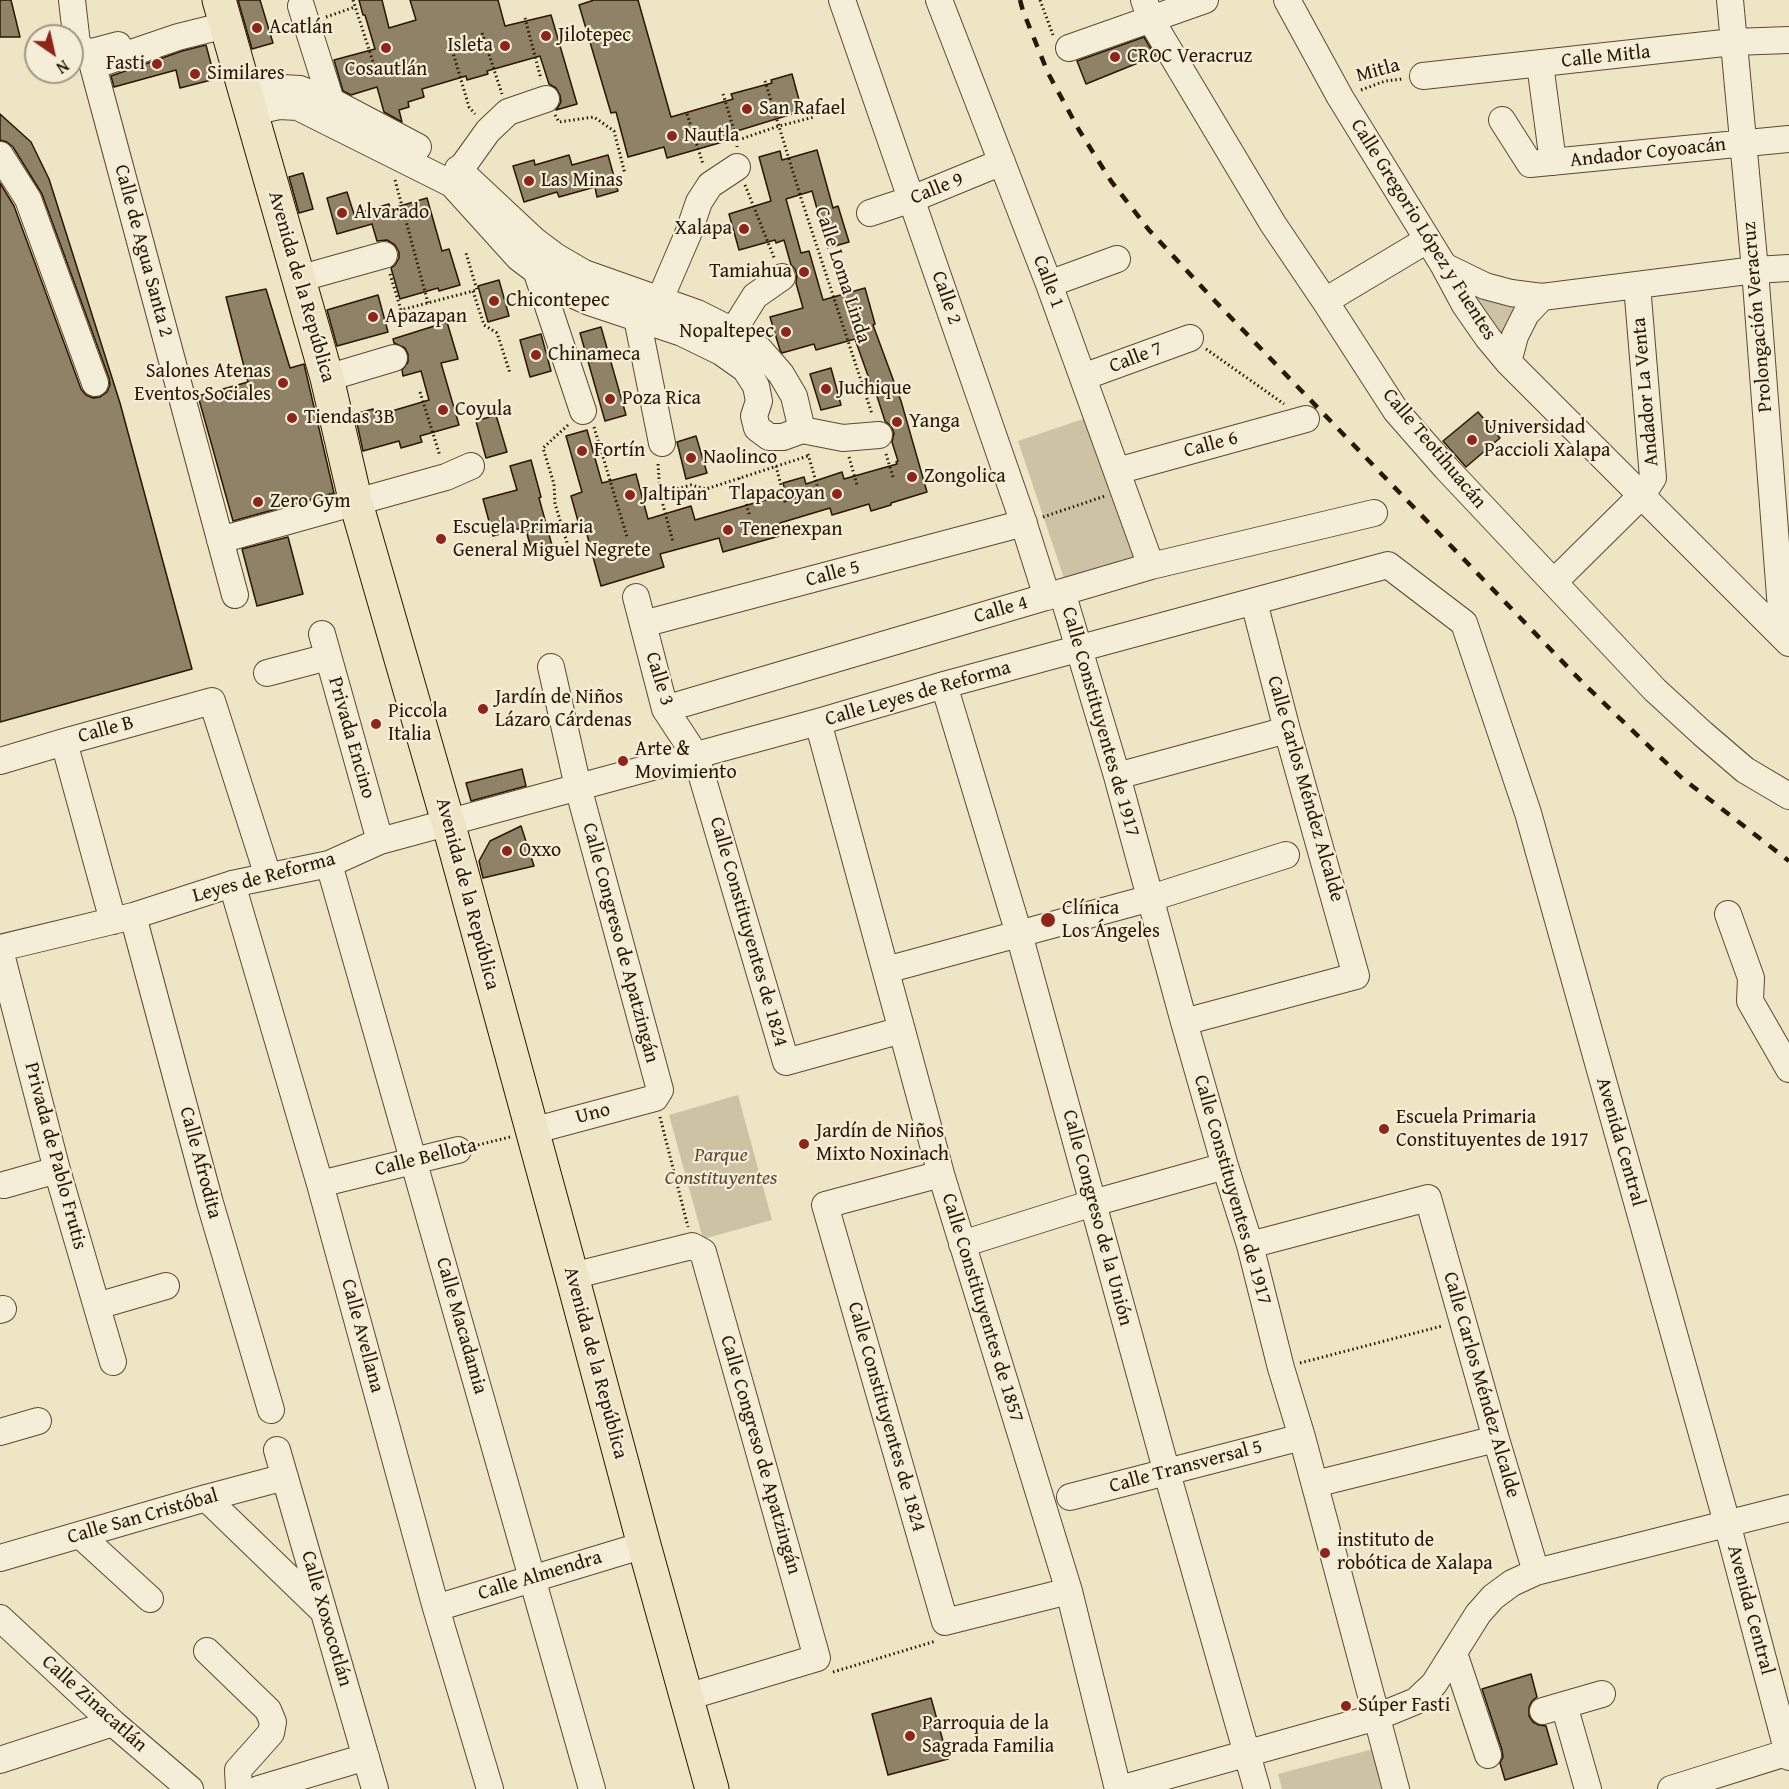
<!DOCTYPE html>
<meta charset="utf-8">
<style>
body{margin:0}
#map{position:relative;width:1789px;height:1789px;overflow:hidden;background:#eee5c4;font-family:"Gentium Book Plus",serif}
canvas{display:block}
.north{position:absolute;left:24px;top:24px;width:60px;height:60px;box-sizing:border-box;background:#f4eed9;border:2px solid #a39882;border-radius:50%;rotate:146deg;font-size:16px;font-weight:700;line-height:24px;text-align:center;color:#2a1700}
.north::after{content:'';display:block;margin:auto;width:21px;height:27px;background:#8f2418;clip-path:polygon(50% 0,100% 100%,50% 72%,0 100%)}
</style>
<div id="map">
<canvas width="1789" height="1789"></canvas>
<div class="north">N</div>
</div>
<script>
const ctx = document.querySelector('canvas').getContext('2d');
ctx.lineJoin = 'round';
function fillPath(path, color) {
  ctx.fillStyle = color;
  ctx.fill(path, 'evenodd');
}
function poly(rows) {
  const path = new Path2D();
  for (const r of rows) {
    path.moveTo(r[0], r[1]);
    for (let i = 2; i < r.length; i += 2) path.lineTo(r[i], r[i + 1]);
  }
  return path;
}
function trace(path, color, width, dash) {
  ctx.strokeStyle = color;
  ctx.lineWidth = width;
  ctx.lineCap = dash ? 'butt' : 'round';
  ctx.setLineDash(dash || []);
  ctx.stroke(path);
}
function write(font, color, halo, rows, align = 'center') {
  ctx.font = font + ' "Gentium Book Plus",serif';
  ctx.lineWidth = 4.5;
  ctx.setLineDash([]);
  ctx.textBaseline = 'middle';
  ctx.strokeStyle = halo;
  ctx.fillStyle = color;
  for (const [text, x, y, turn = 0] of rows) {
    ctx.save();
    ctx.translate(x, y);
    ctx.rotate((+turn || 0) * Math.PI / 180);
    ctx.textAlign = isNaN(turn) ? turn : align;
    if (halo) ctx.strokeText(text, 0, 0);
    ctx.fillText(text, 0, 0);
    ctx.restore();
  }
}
fillPath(poly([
 [1472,292,1536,308,1509,350,1488,322],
 [1095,415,1145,567,1069,593,1018,441],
 [738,1095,772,1220,703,1239,669,1115],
 [1377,1748,1388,1789,1282,1789,1278,1774]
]), '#cdc2a3');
const building = poly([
 [0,0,11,0,20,37,0,37,0,0],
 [238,0,260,0,273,43,252,49,238,0],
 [359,0,382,0,389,28,416,20,410,0,498,0,505,26,551,15,577,104,556,110,561,102,560,95,556,88,549,84,540,56,487,71,488,74,467,80,466,76,422,89,424,97,408,102,409,107,399,110,402,122,384,112,377,87,351,95,343,91,334,60,375,49,365,15,363,15,359,0],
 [594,0,638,0,671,117,733,99,731,94,772,83,771,80,792,74,802,111,724,135,726,141,667,158,664,147,628,157,616,112,611,113,579,5,594,0],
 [1144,37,1155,56,1086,84,1077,61,1144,37],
 [206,45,215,79,180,88,176,70,114,87,111,76,182,51,206,45],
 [0,114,31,142,49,179,120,403,192,669,0,722,0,183,14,206,81,389,86,395,93,398,100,397,107,392,110,385,109,378,42,194,13,147,7,142,0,140,0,114],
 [817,150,833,208,838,206,849,242,828,248,812,191,786,199,801,253,809,251,823,300,865,288,875,324,873,325,901,401,927,492,891,503,891,505,871,511,869,504,832,515,830,508,780,523,783,535,723,552,719,538,660,554,664,567,601,586,586,531,581,532,571,496,582,492,566,436,587,430,602,483,636,474,648,519,691,506,695,520,786,494,783,483,804,477,806,484,842,472,844,479,897,464,896,462,898,461,892,442,894,433,891,426,885,421,875,390,873,390,855,339,816,350,814,344,782,353,780,350,770,317,803,308,796,283,797,275,795,269,791,265,784,240,776,243,775,240,739,250,729,214,771,201,759,157,780,151,782,160,817,150],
 [569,155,572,165,608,155,618,191,597,197,595,187,559,197,557,192,524,202,513,166,534,160,535,165,569,155],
 [303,173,313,209,299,213,289,177,303,173],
 [347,192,354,214,389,204,390,209,427,198,442,251,449,249,460,285,439,291,438,288,400,299,391,268,395,265,399,258,399,252,395,245,387,240,377,241,372,224,337,234,327,198,347,192],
 [499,280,509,316,488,322,478,286,499,280],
 [266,289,290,368,304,364,334,493,233,521,198,396,248,382,226,297,266,289],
 [378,295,388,332,337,346,327,310,378,295],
 [447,322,458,359,441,363,459,425,420,436,422,442,401,448,399,441,363,451,355,414,373,409,375,416,429,400,421,371,403,376,402,370,408,362,408,354,405,348,394,343,393,339,447,322],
 [601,327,626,415,605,421,580,333,601,327],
 [541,334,551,371,530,377,520,340,541,334],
 [831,368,841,405,821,410,810,374,831,368],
 [1478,412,1500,438,1466,467,1443,441,1478,412],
 [496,415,507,452,486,458,476,421,496,415],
 [696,436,707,473,686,479,677,442,696,436],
 [531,460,541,497,539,498,553,549,533,555,525,527,493,536,483,499,517,490,510,466,531,460],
 [288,537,303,594,257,606,242,549,288,537],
 [522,769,526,786,471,801,466,783,522,769],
 [521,826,534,866,483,878,479,861,490,841,521,826],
 [1531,1674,1537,1697,1532,1701,1529,1707,1529,1716,1533,1722,1539,1725,1546,1726,1557,1764,1505,1780,1500,1763,1503,1757,1502,1750,1482,1689,1531,1674],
 [931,1698,948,1759,888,1775,872,1714,931,1698]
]);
fillPath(building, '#908266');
trace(building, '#2a1700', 1.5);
const minor = poly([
 [72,0,77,44,84,50,92,52,118,45],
 [842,0,1021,515,1047,597],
 [939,0,1049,284,1151,566],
 [1144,0,1151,20,1273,224,1325,301,1396,411,1446,468,1655,690,1703,734,1745,770,1789,796],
 [1287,0,1340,97,1444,266,1465,305,1488,338,1508,362,1789,643],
 [1730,0,1755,270,1783,635],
 [301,6,331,101],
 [226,25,178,37,93,66,235,595],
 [1069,48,1205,0],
 [1540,64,1553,162],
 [1423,76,1733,42,1789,40],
 [247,94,281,88,300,89,331,101,418,147],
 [252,112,279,106,298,107,452,184,519,258,560,289,589,302,682,333,721,352,745,369,756,386,759,401,754,416,757,428,769,437,783,437,802,430],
 [1502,120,1530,164,1789,139],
 [0,155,28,199,95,383],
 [458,169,535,241,555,256,584,273,697,313,733,331,760,350,781,374,794,396,802,430],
 [452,184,460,170,488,131,508,112,546,99],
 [870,213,912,199,1002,162],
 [1444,266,1485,286,1511,293,1542,297,1755,270,1789,268],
 [537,273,583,411],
 [298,279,384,255],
 [1049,284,1117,259],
 [660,299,688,234,699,202,710,185,737,167],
 [1325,301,1427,240],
 [637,318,662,443],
 [725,344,755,296,782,277],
 [1508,362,1515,336,1526,314,1542,297],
 [1083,377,1190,338],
 [327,378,394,358],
 [802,430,843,438,879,435],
 [1117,471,1306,419],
 [220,540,446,477,471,466],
 [1554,582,1642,495,1653,478,1637,285],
 [1062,592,1117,776,1184,1022,1225,1166,1250,1245,1281,1368,1302,1437,1396,1789],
 [636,597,665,709,696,756,786,1062,902,1030],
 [643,624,1024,523],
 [322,634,380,841],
 [267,673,328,657],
 [944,685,1019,934,1167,1473,1257,1789],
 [665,709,1151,566,1374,513],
 [818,722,941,1174,1069,1591,1118,1789],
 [64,742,113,921],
 [0,761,64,742,212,701,268,876],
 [1117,776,1287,730],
 [329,864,592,1789],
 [232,884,320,1184,436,1608,490,1789],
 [1728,914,1751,978,1750,1001,1789,1069],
 [133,916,210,1203,271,1410],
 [0,948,133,916,232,884,329,864,380,841,818,722,944,685,1388,565,1464,623,1528,813,1727,1523,1789,1757],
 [0,950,57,1170,113,1362],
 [886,970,1151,898,1286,855],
 [1184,1022,1356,976,1287,730,1254,602],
 [532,1131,655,1098,660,1090,578,787,551,667],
 [941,1174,825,1205,945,1622,1069,1591],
 [320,1184,458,1150],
 [4,1185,57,1170],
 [962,1244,1093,1203,1225,1166],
 [1250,1245,1428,1198,1496,1439,1536,1572],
 [572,1276,692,1246,703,1252,817,1658,687,1697],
 [97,1306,166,1286],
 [0,1310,3,1309],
 [0,1432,38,1421],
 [277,1450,375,1789],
 [1315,1484,1496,1439],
 [1070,1497,1302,1437],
 [206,1498,323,1611],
 [80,1535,150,1599],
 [0,1558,206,1498,285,1477],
 [436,1608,644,1545],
 [0,1618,113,1723,190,1789],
 [207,1651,268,1710,273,1722,271,1733,238,1770,239,1789],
 [1454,1653,1488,1755],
 [1564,1705,1588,1789],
 [1543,1711,1602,1694],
 [0,1760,113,1723],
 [259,1789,366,1757],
 [1120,1789,1377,1717,1416,1701,1434,1684,1478,1614,1493,1597,1512,1583,1536,1572,1789,1508],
 [1671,1789,1789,1752]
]);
const major = poly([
 [219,0,327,378,356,503,448,822,572,1276,644,1545,712,1789]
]);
trace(minor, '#5b4a31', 28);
trace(major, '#2a1700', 35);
trace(poly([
 [353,0,375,68],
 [1040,0,1053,35],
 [326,17,355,7],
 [525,18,541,79],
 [482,33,502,94],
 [451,46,469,107,475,114],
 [765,81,801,198,872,414],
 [1361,90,1385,81,1403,79],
 [723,94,737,140,737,147],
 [687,114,703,164],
 [555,115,559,122,594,117,614,131,625,174],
 [738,140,779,126,814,117],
 [395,180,428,303],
 [745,185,775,260],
 [390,274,401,310,473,291,477,290,466,253],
 [473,291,484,325,497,333,510,373],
 [1206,349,1284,404],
 [420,392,440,456],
 [568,425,543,448,554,484,555,504,570,552],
 [594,427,627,537],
 [808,454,819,492],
 [886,454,893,477],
 [849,457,857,485],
 [658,464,660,494,673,542],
 [776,466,786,505],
 [739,478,750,517],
 [660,494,691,485,706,489,808,456],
 [1043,517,1105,496],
 [660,1117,688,1227],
 [478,1145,510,1137],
 [1300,1363,1442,1326],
 [833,1672,936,1641]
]), '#2a1700', 3, [1.5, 3]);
trace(minor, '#f4eed9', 26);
trace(major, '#eee5c4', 33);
trace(poly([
 [1020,0,1023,11,1048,73,1079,130,1111,181,1149,230,1214,300,1584,684,1682,778,1789,861]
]), '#2a1700', 4.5, [10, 10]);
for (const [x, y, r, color] of [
 [257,28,6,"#8f2418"],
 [546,36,6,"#8f2418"],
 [505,46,6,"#8f2418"],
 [386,48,6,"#8f2418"],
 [1115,57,6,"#8f2418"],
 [157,64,6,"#8f2418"],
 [195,74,6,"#8f2418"],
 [747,109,6,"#8f2418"],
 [672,136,6,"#8f2418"],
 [529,181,6,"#8f2418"],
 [342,213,6,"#8f2418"],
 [744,229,6,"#8f2418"],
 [804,272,6,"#8f2418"],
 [494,301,6,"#8f2418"],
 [373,317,6,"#8f2418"],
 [786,332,6,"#8f2418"],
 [536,355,6,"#8f2418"],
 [283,383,6,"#8f2418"],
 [826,389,6,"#8f2418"],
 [610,399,6,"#8f2418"],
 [443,410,6,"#8f2418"],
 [292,418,6,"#8f2418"],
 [897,422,6,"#8f2418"],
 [1472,440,6,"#8f2418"],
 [582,451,6,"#8f2418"],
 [691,458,6,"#8f2418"],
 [912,477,6,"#8f2418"],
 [837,494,6,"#8f2418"],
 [630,495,6,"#8f2418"],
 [258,502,6,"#8f2418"],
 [728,530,6,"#8f2418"],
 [441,539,6,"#8f2418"],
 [483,709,6,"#8f2418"],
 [376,724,6,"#8f2418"],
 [623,761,6,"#8f2418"],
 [507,851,6,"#8f2418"],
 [1048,920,8,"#8f2418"],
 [1384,1129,6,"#8f2418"],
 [804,1144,6,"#8f2418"],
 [1325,1553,6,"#8f2418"],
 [1346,1706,6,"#8f2418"],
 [910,1736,6,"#8f2418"]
]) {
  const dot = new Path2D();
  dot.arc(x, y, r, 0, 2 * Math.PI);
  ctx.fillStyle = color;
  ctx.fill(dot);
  trace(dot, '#f4eed9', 2);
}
write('20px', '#2a1700', '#f4eed9', [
 ["Acatlán",269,28],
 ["Jilotepec",558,36],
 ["Isleta",493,46,"right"],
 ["CROC Veracruz",1127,57],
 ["Fasti",145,64,"right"],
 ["Cosautlán",386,70,"center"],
 ["Similares",207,74],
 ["San Rafael",759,109],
 ["Nautla",684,136],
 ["Las Minas",541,181],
 ["Alvarado",354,213],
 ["Xalapa",732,229,"right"],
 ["Tamiahua",792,272,"right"],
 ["Chicontepec",506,301],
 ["Apazapan",385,317],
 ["Nopaltepec",774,332,"right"],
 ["Chinameca",548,355],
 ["Salones Atenas",271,372,"right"],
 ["Eventos Sociales",271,395,"right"],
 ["Juchique",838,389],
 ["Poza Rica",622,399],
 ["Coyula",455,410],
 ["Tiendas 3B",304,418],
 ["Yanga",909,422],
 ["Universidad",1484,428],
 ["Paccioli Xalapa",1484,451],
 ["Fortín",594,451],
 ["Naolinco",703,458],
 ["Zongolica",924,477],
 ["Tlapacoyan",825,494,"right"],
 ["Jaltipan",642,495],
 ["Zero Gym",270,502],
 ["Escuela Primaria",453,528],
 ["General Miguel Negrete",453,551],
 ["Tenenexpan",740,530],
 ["Jardín de Niños",495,698],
 ["Lázaro Cárdenas",495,721],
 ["Piccola",388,712],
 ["Italia",388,735],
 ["Arte &",635,750],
 ["Movimiento",635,773],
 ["Oxxo",519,851],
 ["Clínica",1062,909],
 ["Los Ángeles",1062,932],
 ["Escuela Primaria",1396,1118],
 ["Constituyentes de 1917",1396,1141],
 ["Jardín de Niños",816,1132],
 ["Mixto Noxinach",816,1155],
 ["instituto de",1337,1541],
 ["robótica de Xalapa",1337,1564],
 ["Súper Fasti",1358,1706],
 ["Parroquia de la",922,1724],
 ["Sagrada Familia",922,1747]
], 'left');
write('20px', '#2a1700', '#f4eed9', [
 ["Calle Mitla",1606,57,-6],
 ["Mitla",1378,71,-15],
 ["Andador Coyoacán",1648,153,-6],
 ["Calle 9",937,189,-22],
 ["Calle Gregorio López y Fuentes",1423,230,58],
 ["Calle de Agua Santa 2",143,251,75],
 ["Calle Loma Linda",842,275,72],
 ["Calle 1",1048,282,69],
 ["Avenida de la República",301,287,74],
 ["Calle 2",946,298,71],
 ["Prolongación Veracruz",1758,317,-95],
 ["Calle 7",1136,358,-21],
 ["Andador La Venta",1646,392,-95],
 ["Calle 6",1211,445,-15],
 ["Calle Teotihuacán",1434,449,50],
 ["Calle 5",833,574,-15],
 ["Calle 4",1001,610,-16],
 ["Calle 3",659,679,73],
 ["Calle Leyes de Reforma",918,694,-16],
 ["Calle Constituyentes de 1917",1100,722,74],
 ["Calle B",106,730,-15],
 ["Privada Encino",351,738,74],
 ["Calle Carlos Méndez Alcalde",1305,789,74],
 ["Leyes de Reforma",264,878,-15],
 ["Avenida de la República",467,894,75],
 ["Calle Constituyentes de 1824",748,932,74],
 ["Calle Congreso de Apatzingán",620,943,75],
 ["Uno",593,1114,-15],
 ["Avenida Central",1620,1142,74],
 ["Privada de Pablo Frutis",55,1156,75],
 ["Calle Bellota",426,1158,-14],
 ["Calle Afrodita",200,1163,75],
 ["Calle Constituyentes de 1917",1232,1190,74],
 ["Calle Congreso de la Unión",1097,1218,75],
 ["Calle Constituyentes de 1857",982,1308,73],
 ["Calle Macadamia",461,1326,74],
 ["Calle Avellana",362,1336,75],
 ["Avenida de la República",595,1363,75],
 ["Calle Carlos Méndez Alcalde",1481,1385,74],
 ["Calle Constituyentes de 1824",886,1417,74],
 ["Calle Congreso de Apatzingán",760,1455,74],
 ["Calle Transversal 5",1186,1467,-15],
 ["Calle San Cristóbal",143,1517,-16],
 ["Calle Almendra",540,1576,-17],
 ["Avenida Central",1750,1610,75],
 ["Calle Xoxocotlán",326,1619,74],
 ["Calle Zinacatlán",94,1704,42]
]);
write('italic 20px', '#5b4a31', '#f4eed9', [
 ["Parque",721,1156],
 ["Constituyentes",721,1179]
]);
</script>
